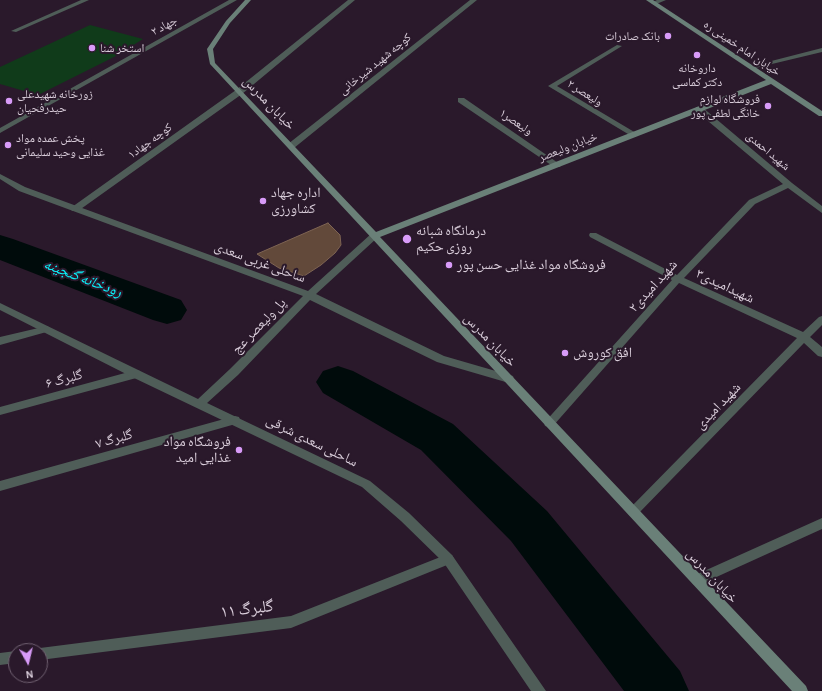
<!DOCTYPE html>
<meta charset="utf-8">
<style>
body{margin:0}
#map{position:relative;width:822px;height:691px;overflow:hidden;background:#2a192b;font-family:"Alegreya Sans",sans-serif}
canvas{display:block}
.north{position:absolute;left:8px;top:643px;width:40px;height:40px;box-sizing:border-box;background:#2a192b;border:1px solid #706171;border-radius:50%;rotate:172deg;font-size:11px;font-weight:700;line-height:16px;text-align:center;color:#d9cdda}
.north::after{content:'';display:block;margin:auto;width:14px;height:18px;background:#d89bf8;clip-path:polygon(50% 0,100% 100%,50% 72%,0 100%)}
</style>
<div id="map">
<canvas width="822" height="691"></canvas>
<div class="north">N</div>
</div>
<script>
const ctx = document.querySelector('canvas').getContext('2d');
ctx.lineJoin = 'round';
function fillPath(path, color) {
  ctx.fillStyle = color;
  ctx.fill(path, 'evenodd');
}
function poly(rows) {
  const path = new Path2D();
  for (const r of rows) {
    path.moveTo(r[0], r[1]);
    for (let i = 2; i < r.length; i += 2) path.lineTo(r[i], r[i + 1]);
  }
  return path;
}
function trace(path, color, width, dash) {
  ctx.strokeStyle = color;
  ctx.lineWidth = width;
  ctx.lineCap = dash ? 'butt' : 'round';
  ctx.setLineDash(dash || []);
  ctx.stroke(path);
}
function write(font, color, halo, rows, align = 'center') {
  ctx.font = font + ' "Alegreya Sans","Noto Naskh Arabic",sans-serif';
  ctx.lineWidth = 4;
  ctx.setLineDash([]);
  ctx.textBaseline = 'middle';
  ctx.strokeStyle = halo;
  ctx.fillStyle = color;
  for (const [text, x, y, turn = 0] of rows) {
    ctx.save();
    ctx.translate(x, y);
    ctx.rotate((+turn || 0) * Math.PI / 180);
    ctx.textAlign = isNaN(turn) ? turn : align;
    if (halo) ctx.strokeText(text, 0, 0);
    ctx.fillText(text, 0, 0);
    ctx.restore();
  }
}
fillPath(poly([
 [90,25,143,39,116,56,38,95,0,84,0,67]
]), '#103b1a');
fillPath(poly([
 [0,235,13,239,181,300,187,310,181,320,167,324,153,320,0,260,0,235],
 [338,366,353,371,453,424,547,511,680,671,689,691,624,691,511,541,421,450,323,393,316,382,323,371,338,366]
]), '#000b0b');
const building = poly([
 [328,223,340,235,341,245,335,253,321,265,304,276,279,268,257,254,328,223]
]);
fillPath(building, '#62493a');
trace(building, '#7e6453', 1);
fillPath(poly([
 [81,0,89,0,16,32,11,31,81,0],
 [229,0,237,0,0,133,0,128,229,0],
 [348,0,355,0,242,94,78,211,72,211,71,209,72,207,236,90,348,0],
 [470,0,477,0,294,148,288,148,288,144,470,0],
 [657,0,666,0,654,5,651,3,657,0],
 [617,45,622,46,557,86,636,133,636,137,633,137,548,86,617,45],
 [822,48,822,52,751,69,748,67,822,48],
 [458,98,464,98,561,165,560,167,554,167,458,102,458,98],
 [696,107,702,107,792,183,822,206,822,213,788,188,755,204,684,278,803,332,819,317,822,316,822,325,810,337,822,347,822,357,818,356,804,343,637,515,633,517,629,515,627,512,629,509,797,338,679,283,553,426,549,427,545,426,544,423,672,280,590,237,589,235,590,233,596,233,677,275,749,200,783,184,696,111,696,107],
 [47,326,52,329,50,331,0,345,0,337,47,326],
 [136,370,140,371,141,374,140,377,0,415,0,407,136,370],
 [235,416,239,417,240,420,239,423,0,491,0,481,235,416],
 [822,518,822,529,701,584,697,586,693,584,691,580,693,576,822,518],
 [448,554,452,555,454,559,452,563,291,628,40,660,40,651,35,651,40,648,291,616,448,554],
 [16,651,16,663,0,665,0,653,16,651]
]), '#4f5d58');
fillPath(poly([
 [0,174,25,187,308,291,371,234,377,234,378,236,377,238,316,294,444,356,513,376,514,379,513,382,509,383,437,362,310,300,238,375,207,403,370,481,409,513,452,555,546,691,531,691,444,563,401,521,362,487,132,377,0,310,0,303,198,399,230,369,303,296,19,191,0,179,0,174]
]), '#4f5d58');
fillPath(poly([
 [245,0,251,0,230,23,213,49,215,63,376,232,766,80,646,0,653,0,822,111,822,116,819,116,771,84,380,237,806,686,808,691,792,691,210,64,207,49,226,21,245,0]
]), '#6a8078');
for (const [x, y, r, color] of [
 [668,36,4,"#d89bf8"],
 [92,48,4,"#d89bf8"],
 [697,55,4,"#d89bf8"],
 [9,101,4,"#d89bf8"],
 [768,106,4,"#d89bf8"],
 [8,145,4,"#d89bf8"],
 [263,201,4,"#d89bf8"],
 [407,239,5,"#d89bf8"],
 [449,265,4,"#d89bf8"],
 [565,353,4,"#d89bf8"],
 [239,450,4,"#d89bf8"]
]) {
  const dot = new Path2D();
  dot.arc(x, y, r, 0, 2 * Math.PI);
  ctx.fillStyle = color;
  ctx.fill(dot);
  trace(dot, '#2a192b', 1.5);
}
write('12px', '#d9cdda', '#2a192b', [
 ["جهاد ۲",164,26,-29],
 ["خیابان امام خمینی ره",742,48,34],
 ["کوچه شهید شیرخانی",375,64,-39],
 ["ولیعصر ۲",585,93,32],
 ["ولیعصر۱",516,122,34],
 ["کوچه جهاد۱",150,141,-36],
 ["خیابان ولیعصر",568,147,-21],
 ["شهید احمدی",768,151,40]
]);
write('12px', '#d9cdda', '#2a192b', [
 ["بانک صادرات",660,36,"right"],
 ["استخر شنا",100,48],
 ["داروخانه",697,68,"center"],
 ["دکتر کماسی",697,82,"center"],
 ["زورخانه شهیدعلی",17,94],
 ["حیدرفحیان",17,108],
 ["فروشگاه لوازم",760,99,"right"],
 ["خانگی لطفی پور",760,113,"right"],
 ["پخش عمده مواد",16,138],
 ["غذایی وحید سلیمانی",16,152]
], 'left');
write('14px', '#d9cdda', '#2a192b', [
 ["خیابان مدرس",269,103,46],
 ["ساحلی غربی سعدی",260,262,20],
 ["شهید امیدی۲",653,286,-48],
 ["شهیدامیدی۳",725,286,25],
 ["پل ولیعصر عج",259,326,-46],
 ["خیابان مدرس",490,340,46],
 ["گلبرگ ۶",64,379,-15],
 ["شهید امیدی",718,406,-46],
 ["گلبرگ ۷",114,439,-16],
 ["ساحلی سعدی شرقی",312,441,26],
 ["خیابان مدرس",712,576,47]
]);
write('14px', '#d9cdda', '#2a192b', [
 ["اداره جهاد",271,193],
 ["کشاورزی",271,209],
 ["درمانگاه شبانه",416,231],
 ["روزی حکیم",416,247],
 ["فروشگاه مواد غذایی حسن پور",457,265],
 ["افق کوروش",573,353],
 ["فروشگاه مواد",231,442,"right"],
 ["غذایی امید",231,458,"right"]
], 'left');
write('italic 15px', '#0af4fc', '#2a192b', [
 ["رودخانه گنجینه",83,278,21]
]);
write('17px', '#d9cdda', '#2a192b', [
 ["گلبرگ ۱۱",247,609,-7]
]);
</script>
